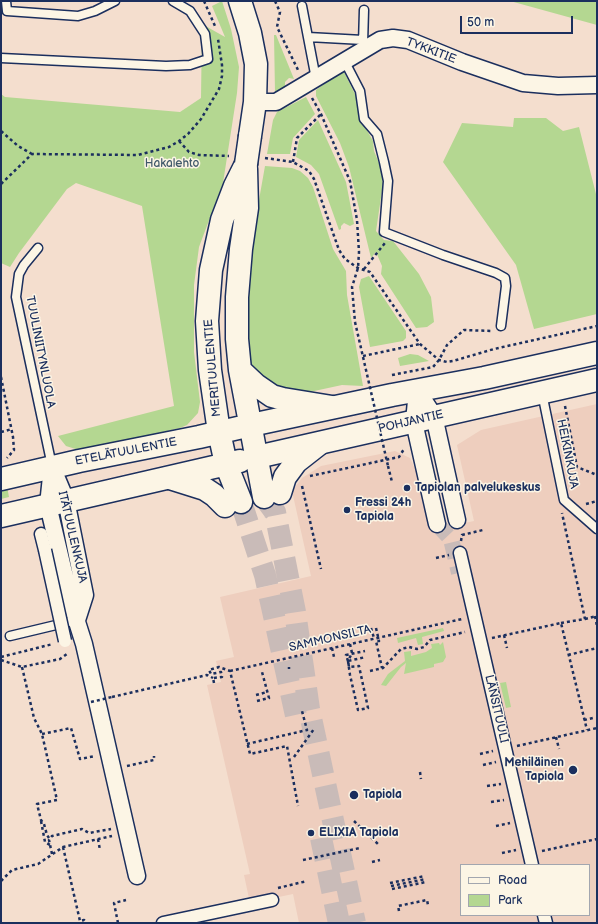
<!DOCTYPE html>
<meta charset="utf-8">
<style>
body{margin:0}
#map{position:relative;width:598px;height:924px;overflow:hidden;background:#f4dece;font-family:"Balsamiq Sans",sans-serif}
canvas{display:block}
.frame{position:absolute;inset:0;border:2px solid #1b2f5e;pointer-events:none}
.legend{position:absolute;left:460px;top:864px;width:130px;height:52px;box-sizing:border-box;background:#fcf5e5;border:1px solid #a2a6af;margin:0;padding:5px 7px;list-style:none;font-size:12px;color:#1b2f5e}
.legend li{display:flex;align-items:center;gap:8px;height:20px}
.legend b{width:20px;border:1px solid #a2a6af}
.scale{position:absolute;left:460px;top:16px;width:113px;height:18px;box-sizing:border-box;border:2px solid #1b2f5e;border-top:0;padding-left:5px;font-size:12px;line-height:14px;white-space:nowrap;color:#1b2f5e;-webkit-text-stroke:3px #fcf5e5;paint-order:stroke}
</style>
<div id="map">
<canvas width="598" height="924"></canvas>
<div class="frame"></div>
<ul class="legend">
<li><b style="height:5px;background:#fcf5e5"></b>Road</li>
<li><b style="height:11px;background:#b4d791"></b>Park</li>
</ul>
<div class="scale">50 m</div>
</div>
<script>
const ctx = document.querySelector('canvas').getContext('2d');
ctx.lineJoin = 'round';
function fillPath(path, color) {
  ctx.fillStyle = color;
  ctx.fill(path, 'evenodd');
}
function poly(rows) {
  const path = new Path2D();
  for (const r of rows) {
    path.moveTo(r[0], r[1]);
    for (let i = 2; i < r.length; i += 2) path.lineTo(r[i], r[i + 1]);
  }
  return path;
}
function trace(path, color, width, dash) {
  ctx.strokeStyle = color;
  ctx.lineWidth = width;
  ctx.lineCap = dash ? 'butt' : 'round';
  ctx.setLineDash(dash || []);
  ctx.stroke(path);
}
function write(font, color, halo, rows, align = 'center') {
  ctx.font = font + ' "Balsamiq Sans",sans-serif';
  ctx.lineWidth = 3;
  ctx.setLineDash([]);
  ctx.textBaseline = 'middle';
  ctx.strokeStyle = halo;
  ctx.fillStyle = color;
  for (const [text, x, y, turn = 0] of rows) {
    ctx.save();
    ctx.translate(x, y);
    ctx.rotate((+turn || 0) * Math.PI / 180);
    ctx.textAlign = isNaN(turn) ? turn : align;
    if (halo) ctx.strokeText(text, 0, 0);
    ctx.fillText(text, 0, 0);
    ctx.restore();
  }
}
fillPath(poly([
 [597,404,597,923,299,923,293,894,250,903,244,875,250,874,207,685,221,682,216,661,234,657,220,597,311,576,292,491,302,478,321,466,395,451,410,458,417,473,432,530,474,521,457,445,481,430],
 [461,865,589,865,589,915,461,915]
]), '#eecebe');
fillPath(poly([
 [222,1,231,29,239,67,237,93,223,183,199,247,194,285,194,352,200,402,198,413,187,425,180,428,82,451,66,446,58,436,174,406,142,206,76,183,67,189,19,253,10,267,1,263,1,94,5,97,180,112,201,98,202,24,225,37,212,6],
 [510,1,597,1,597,25],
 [274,35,276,35,294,79,289,78,285,82,285,92,275,92],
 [343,70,356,96,359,116,373,141,374,151,381,168,383,184,376,231,384,240,393,241,419,274,431,297,434,322,427,327,416,328,381,274,382,266,376,252,371,258,349,167,340,143,316,96,316,90],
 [306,97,315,114,293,138,290,154,267,154,273,120,277,112],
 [514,118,546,118,563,131,579,127,597,198,597,314,534,329,516,265,443,162,462,123,513,127],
 [318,120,346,182,354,224,350,226,344,223,341,226,341,229,339,230,319,174,311,165,296,157,299,140],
 [265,166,292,168,300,171,308,178,313,187,333,249,346,271,347,295,363,386,342,385,305,393,282,392,254,369,250,361,248,352,248,262],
 [369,276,406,331,406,338,403,341,370,347,359,287,361,279],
 [410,354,418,355,429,361,400,366,398,358],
 [7,486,9,497,1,499,1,488],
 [443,628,444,631,422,637,423,644,418,645,416,638,398,643,397,638],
 [443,642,446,657,443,662,434,664,434,667,404,674,406,663,401,667,386,686,381,685,388,674,405,661,404,652,411,651,411,656,426,652,432,648,431,644,439,643,440,645],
 [506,682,511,707,506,708,500,683]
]), '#b4d791');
trace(poly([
 [437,524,451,539,459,573]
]), '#c9bbb8', 16, [16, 8]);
trace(poly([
 [264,497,275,512,295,612,309,709,355,923],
 [241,502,265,575,297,720],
 [321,838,339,923]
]), '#c9bbb8', 22, [22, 11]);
const service = poly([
 [6,1,7,11,78,16,95,11,115,1],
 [302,6,316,79],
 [308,37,363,40],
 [363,44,364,10],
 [1,58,166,66,190,65,208,59,205,34,190,11,173,1],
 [345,62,360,91,364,119,377,134,384,162,388,181,384,232,443,255,496,273,505,278,506,286,501,326],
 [38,248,24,265,19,274,16,297,52,466],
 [542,393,564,500,597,529],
 [10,636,77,620]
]);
const pedestrian = poly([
 [41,534,45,550],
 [460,553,532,865],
 [544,915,546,923],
 [163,923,272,900]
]);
const minor = poly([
 [255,102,276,102,380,40,393,38,408,40,462,62,523,83,558,86,597,85],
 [417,390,434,416,457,520],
 [417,390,414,422,437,524],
 [52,467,48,505,72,606,84,644,137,876],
 [53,469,66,500,85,595,77,620]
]);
const secondary = poly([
 [251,425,392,395,484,378,597,353],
 [257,457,597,380]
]);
const primary = poly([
 [240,1,250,33,256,64,255,102,250,136],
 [246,169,247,208,241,249,237,297,237,339,240,370,264,497],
 [240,370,256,385,272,396,283,399,332,407],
 [170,478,205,489,214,495,225,506],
 [1,479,79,461,199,437,251,425],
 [280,493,285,477,296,462,319,444],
 [241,502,226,464,219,432,210,370,207,321,211,270,222,220,235,186,246,164],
 [1,516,240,461]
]);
trace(service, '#1b2f5e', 11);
trace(pedestrian, '#1b2f5e', 15);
trace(minor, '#1b2f5e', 19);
trace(secondary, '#1b2f5e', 25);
trace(primary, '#1b2f5e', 25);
trace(poly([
 [204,1,215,26],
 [275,1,280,12,277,27,299,72],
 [312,98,321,114,350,181,357,220,359,252,358,268,352,287,355,322],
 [1,131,18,146,32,154],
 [179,141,189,152,199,155,229,156],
 [265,158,293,162,309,171,314,179,339,250,345,259,358,268,370,272,420,344,439,360,447,362,453,361,494,349,597,326],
 [293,162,297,138,321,114],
 [1,184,32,154,138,155,169,147,179,141,188,134,201,119,219,89,222,76,222,65,218,39],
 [364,269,385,243],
 [363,356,420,344],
 [392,375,433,367,439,360,447,345,464,330,492,331],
 [1,377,13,437,14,450,7,458],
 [565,406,577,467,597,475],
 [1,432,12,429],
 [388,466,392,482],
 [310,476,399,457,404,449],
 [302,486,321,569],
 [586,504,597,501],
 [461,541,462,535,483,530],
 [436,558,449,555],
 [595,616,597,626],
 [585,619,597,616],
 [561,623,585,619,562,513],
 [371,628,374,638],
 [376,628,379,641,376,641,382,668],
 [504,635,507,648],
 [492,638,561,623,587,730],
 [350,644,352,653,348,661,350,675,358,710,368,708,359,666,349,667,348,661,366,657],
 [332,648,334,657],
 [568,655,597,648],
 [1,657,53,644],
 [1,660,22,667,60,659,67,654],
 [348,661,346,655,365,651],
 [22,667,34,718,42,734,57,800,37,804,41,820,44,824,47,835,49,838],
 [289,667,289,669],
 [230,671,462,619],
 [370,671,383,668,401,649,409,647,417,649,424,647,430,640,465,632],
 [214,683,213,678,222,677,221,672,211,674,209,670,219,667,230,671,250,754,287,746,298,806],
 [256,695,267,692],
 [112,697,207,675,213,678],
 [257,701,269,698,262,672],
 [584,720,593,718],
 [42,734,71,728,80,759,95,756],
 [556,737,559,749],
 [247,744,307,730,302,711],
 [517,746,597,728],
 [480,754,493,751],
 [294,757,314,729],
 [483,765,496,762],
 [127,766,154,760,154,756],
 [420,772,421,779],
 [487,786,501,784],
 [491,802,504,800],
 [41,821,45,842,50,845],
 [354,821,378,844],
 [496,826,510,823],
 [98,839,100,850],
 [63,847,80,921,84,920,87,923],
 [542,851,597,839],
 [502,853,516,850],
 [52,854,49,840,52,836,82,829,89,833,111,829],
 [303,860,360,848],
 [372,862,380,860],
 [1,881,12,870,38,864,63,847,112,836],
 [390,883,425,876],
 [391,886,426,879],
 [278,888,307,881],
 [392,889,426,882],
 [399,911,398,906,427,900,428,905],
 [118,923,114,903,126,900]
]), '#1b2f5e', 2.5, [3, 3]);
trace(service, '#fcf5e5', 8);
trace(pedestrian, '#fcf5e5', 12);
trace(minor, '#fcf5e5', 16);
trace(secondary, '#fcf5e5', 22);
trace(primary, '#fcf5e5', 22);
const pedestrianBridge = poly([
 [45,550,65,641]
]);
const primaryBridge = poly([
 [246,164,250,136]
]);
trace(pedestrianBridge, '#1b2f5e', 15, []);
trace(primaryBridge, '#1b2f5e', 25, []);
trace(poly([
 [355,322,388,466],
 [91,702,112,697]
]), '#1b2f5e', 2.5, [3, 3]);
trace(pedestrianBridge, '#fcf5e5', 12);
trace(primaryBridge, '#fcf5e5', 22);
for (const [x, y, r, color] of [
 [407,488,4,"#1b2f5e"],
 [347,510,4,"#1b2f5e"],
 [573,770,5,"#1b2f5e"],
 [354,795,5,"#1b2f5e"],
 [311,833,4,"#1b2f5e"]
]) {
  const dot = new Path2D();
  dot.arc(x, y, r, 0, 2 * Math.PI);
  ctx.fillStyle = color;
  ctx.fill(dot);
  trace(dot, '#fcf5e5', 1.5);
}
write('12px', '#1b2f5e', '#fcf5e5', [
 ["TYKKITIE",431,51,21],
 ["TUULINIITYNLUOLA",40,352,79],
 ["MERITUULENTIE",213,368,-95],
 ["POHJANTIE",411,422,-13],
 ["ETELÄTUULENTIE",126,452,-11],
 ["HEIKINKUJA",567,454,79],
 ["ITÄTUULENKUJA",72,537,77],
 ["SAMMONSILTA",330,639,-13],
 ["LÄNSITUULI",496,709,77]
]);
write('12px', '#41596b', '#fcf5e5', [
 ["Hakalehto",172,164]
]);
write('bold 12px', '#1b2f5e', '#fcf5e5', [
 ["Tapiolan palvelukeskus",415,488],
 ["Fressi 24h",355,503],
 ["Tapiola",355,517],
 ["Mehiläinen",564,763,"right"],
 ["Tapiola",564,777,"right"],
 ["Tapiola",363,795],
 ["ELIXIA Tapiola",319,833]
], 'left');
</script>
